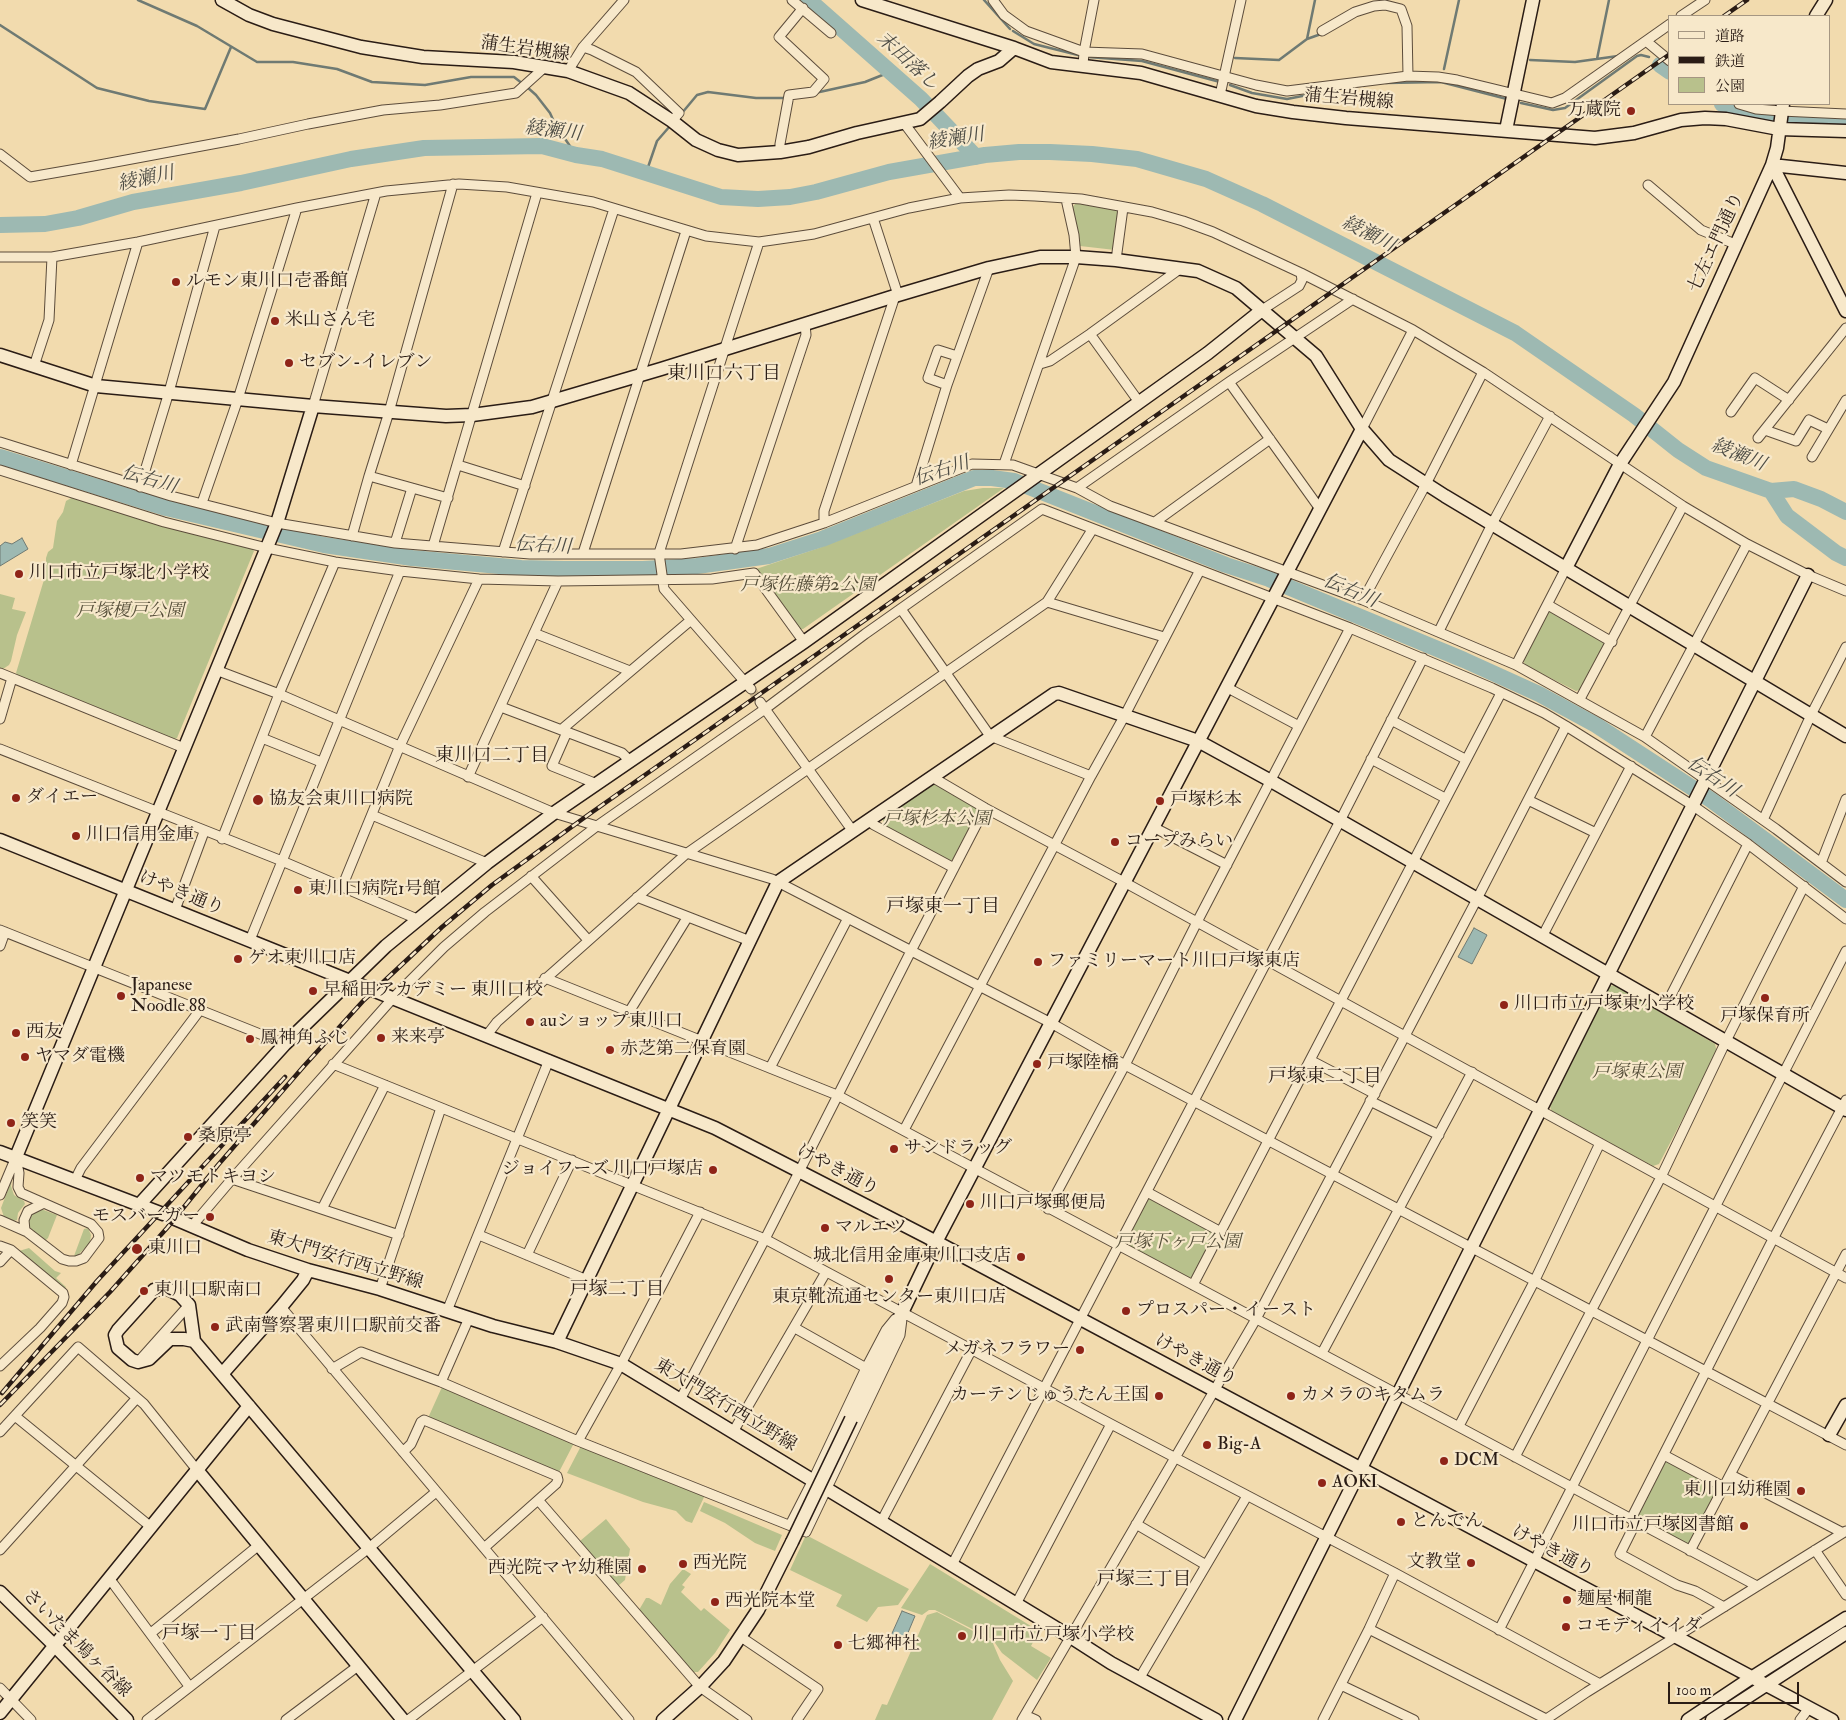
<!DOCTYPE html>
<meta charset="utf-8">
<style>
body{margin:0}
#map{position:relative;width:1846px;height:1720px;overflow:hidden;background:#f2dbae;font-family:"IM FELL Double Pica","Noto Serif JP",serif}
canvas{display:block}
.legend{position:absolute;left:1668px;top:15px;width:162px;height:90px;box-sizing:border-box;background:#f7e8ca;border:1px solid #a59682;margin:0;padding:6px 9px;list-style:none;font-size:15px;color:#2a1c15}
.legend li{display:flex;align-items:center;gap:10px;height:25px}
.legend b{width:25px;border:1px solid #a59682}
.scale{position:absolute;left:1668px;top:1682px;width:131px;height:22px;box-sizing:border-box;border:2px solid #2a1c15;border-top:0;padding-left:6px;font-size:15px;line-height:18px;white-space:nowrap;color:#2a1c15;-webkit-text-stroke:4px #f7e8ca;paint-order:stroke}
</style>
<div id="map">
<canvas width="1846" height="1720"></canvas>
<ul class="legend">
<li><b style="height:6px;background:#f7e8ca"></b>道路</li>
<li><b style="height:6px;background:#2a1c15"></b>鉄道</li>
<li><b style="height:14px;background:#b8c18c"></b>公園</li>
</ul>
<div class="scale">100 m</div>
</div>
<script>
const ctx = document.querySelector('canvas').getContext('2d');
ctx.lineJoin = 'round';
function fillPath(path, color) {
  ctx.fillStyle = color;
  ctx.fill(path, 'evenodd');
}
function poly(rows) {
  const path = new Path2D();
  for (const r of rows) {
    path.moveTo(r[0], r[1]);
    for (let i = 2; i < r.length; i += 2) path.lineTo(r[i], r[i + 1]);
  }
  return path;
}
function trace(path, color, width, dash) {
  ctx.strokeStyle = color;
  ctx.lineWidth = width;
  ctx.lineCap = dash ? 'butt' : 'round';
  ctx.setLineDash(dash || []);
  ctx.stroke(path);
}
function write(font, color, halo, rows, align = 'center') {
  ctx.font = font + ' "IM FELL Double Pica","Noto Serif JP",serif';
  ctx.lineWidth = 4.5;
  ctx.setLineDash([]);
  ctx.textBaseline = 'middle';
  ctx.strokeStyle = halo;
  ctx.fillStyle = color;
  for (const [text, x, y, turn = 0] of rows) {
    ctx.save();
    ctx.translate(x, y);
    ctx.rotate((+turn || 0) * Math.PI / 180);
    ctx.textAlign = isNaN(turn) ? turn : align;
    if (halo) ctx.strokeText(text, 0, 0);
    ctx.fillText(text, 0, 0);
    ctx.restore();
  }
}
fillPath(poly([
 [1077,202,1118,208,1120,212,1115,250,1080,246,1078,244,1071,209],
 [983,488,1004,488,803,629,798,629,756,569,819,548,964,491],
 [73,497,163,524,252,549,254,551,177,738,173,740,21,680,16,673,46,573,46,558,48,552,53,548,57,521,63,512,66,501],
 [0,594,15,598,12,609,26,612,17,635,11,661,9,665,3,669,0,668],
 [1551,611,1603,642,1605,645,1582,689,1576,691,1525,665,1523,659,1548,612],
 [932,785,936,785,976,807,978,812,955,859,948,861,883,826,883,819],
 [1614,985,1715,1044,1717,1053,1659,1164,1653,1166,1552,1112,1550,1107,1610,986],
 [12,1179,11,1186,14,1195,24,1201,25,1204,18,1213,17,1220,13,1221,4,1217,1,1208],
 [1151,1197,1213,1229,1214,1236,1192,1277,1187,1278,1129,1246,1125,1240,1146,1200],
 [41,1209,57,1215,48,1238,45,1241,29,1227,27,1222,31,1213,36,1210],
 [88,1228,91,1235,90,1243,78,1255,74,1256,84,1229],
 [29,1248,55,1271,61,1273,56,1278,66,1287,64,1290,19,1251],
 [442,1387,574,1443,559,1472,428,1418],
 [581,1446,705,1495,692,1523,686,1521,676,1511,643,1502,567,1473],
 [1668,1460,1716,1486,1719,1491,1693,1540,1688,1544,1640,1520,1637,1515,1664,1462],
 [704,1502,782,1535,775,1551,755,1543,725,1523,700,1511],
 [606,1519,630,1549,625,1580,618,1586,580,1541],
 [806,1535,909,1589,898,1605,878,1607,867,1622,836,1606,842,1595,790,1570],
 [930,1564,1039,1631,1031,1646,1051,1658,1037,1680,1002,1653,993,1640,982,1634,935,1610,929,1610,922,1615,901,1608],
 [683,1569,691,1574,682,1585,685,1587,681,1592,701,1611,704,1608,730,1630,715,1653,698,1672,691,1672,639,1610,646,1598,649,1598,661,1605,670,1584],
 [937,1612,992,1641,1000,1660,1013,1681,992,1720,875,1720,882,1704,887,1705,927,1615]
]), '#b8c18c');
const water = poly([
 [22,538,28,549,0,566,0,546,5,542,12,544,22,538],
 [1474,928,1487,935,1472,964,1458,957,1474,928],
 [902,1611,915,1616,902,1647,889,1640,902,1611]
]);
fillPath(water, '#9db9b2');
trace(water, '#6f7a73', 1);
trace(poly([
 [138,0,197,26,257,62,293,62,337,69,372,82,425,85,471,77,514,77,523,84],
 [984,0,1010,29],
 [0,25,97,88,149,101,205,109,231,47],
 [1013,31,1034,44,1078,55],
 [1307,39,1315,0],
 [1088,57,1142,61,1220,82],
 [1235,58,1279,60,1307,39,1321,34],
 [1597,59,1609,0],
 [1530,60,1575,62,1618,56],
 [1444,69,1459,0],
 [1386,83,1441,82,1507,99],
 [1230,85,1252,93,1287,99,1343,88],
 [527,87,536,95,550,113,555,124,576,155],
 [815,93,865,82,890,72],
 [1521,103,1553,110,1565,108,1637,56,1641,55,1649,57],
 [682,113,697,95,708,92,756,98,787,98],
 [646,173,657,141,670,126],
 [822,539,824,544]
]), '#6f7a73', 2.5);
trace(poly([
 [809,0,921,99,976,157],
 [1660,65,1670,72],
 [1722,104,1749,114,1773,119],
 [1787,119,1846,121],
 [0,225,45,224,78,218,133,202,241,183,351,159,424,148,542,146,576,155,602,159,721,197,758,199,790,197,816,192,889,172,985,155,1019,152,1050,152,1092,154,1137,159,1206,179,1262,204,1515,333,1634,415,1678,450,1706,468,1771,491,1794,489,1821,499,1846,512],
 [0,457,166,508,324,545,412,558,521,568,564,569,643,569,697,566,769,556,822,539,974,478,992,478,1014,481,1226,565,1269,579,1464,660,1539,694,1596,725,1711,800,1846,900],
 [1771,491,1787,516,1836,553,1846,558]
]), '#9db9b2', 16);
trace(poly([
 [751,689,760,702]
]), '#cab58f', 9, [9, 4.5]);
const street = poly([
 [792,0,831,33],
 [993,0,1004,15,1026,31,1084,52,1142,54,1256,85,1287,91,1408,76,1438,77,1457,80,1552,103,1565,98,1670,24],
 [1681,16,1705,0],
 [1322,31,1355,12,1374,6,1385,5,1401,9,1407,26,1408,76],
 [1646,41,1670,61],
 [583,47,592,50,636,72,679,113,672,121],
 [1083,66,1084,52,1094,0],
 [568,71,583,47,624,0],
 [1220,95,1241,0],
 [1739,104,1756,109,1781,111,1846,114],
 [904,123,960,198],
 [780,152,780,144,789,95,813,92,824,79,779,37,803,8],
 [0,154,30,177,94,166,239,139,308,124,383,110,440,105,516,93,546,66],
 [1648,185,1701,230,1735,244],
 [873,218,898,295],
 [0,257,52,257,138,242,297,208,386,191,459,184,507,187,593,202,706,236,759,242,814,234,909,208,960,198,1009,195,1035,196,1081,199,1152,212,1183,221,1213,232,1301,273,1302,280,1299,286,1262,310],
 [1116,260,1123,208],
 [1301,273,1413,330,1483,372,1683,506,1747,544,1808,575,1846,591],
 [1090,334,1139,402],
 [1040,364,1050,361,1090,334,1181,268],
 [34,366,49,320,52,257],
 [1229,382,1320,509],
 [947,385,928,378,938,350,957,356],
 [313,406,376,193],
 [1731,412,1755,378,1789,400],
 [1362,429,1413,330],
 [1765,430,1796,441,1809,420,1828,429],
 [1758,438,1846,328],
 [0,442,171,496,277,523,395,543,530,554,681,554,757,545,824,523,972,464,1013,465,1077,488,1110,506,1363,600,1516,665,1645,737,1776,829,1846,882],
 [1812,457,1846,400],
 [1004,464,1076,257,1074,235,1066,199],
 [71,465,138,242],
 [458,465,525,486],
 [0,470,164,522,267,548,335,562,400,571,479,579,558,581,712,579,754,573,804,642],
 [369,476,448,498],
 [916,486,947,385,989,268],
 [140,487,169,392,215,226],
 [1077,488,1229,382,1353,299],
 [202,503,238,399,297,208],
 [1155,522,1270,439],
 [824,523,824,511,895,296],
 [352,536,369,476,389,412,453,184],
 [395,543,412,488],
 [433,546,537,193],
 [735,549,806,335,805,324],
 [503,552,614,209],
 [583,553,686,231],
 [1363,600,1426,484,1483,372],
 [1047,602,1164,637],
 [1548,605,1612,642],
 [901,609,990,736,1091,776],
 [1439,631,1492,524,1550,416],
 [534,633,630,671],
 [1516,665,1566,568],
 [216,670,279,694,554,813,772,879,1051,1023,1125,1065,1846,1445],
 [0,673,184,748],
 [1226,687,1299,726],
 [751,689,664,589,659,553,759,242],
 [1580,699,1683,506],
 [760,702,852,830],
 [501,707,622,753,630,761],
 [0,719,12,678],
 [1391,720,1465,759],
 [561,730,691,620],
 [567,732,552,766,597,784],
 [1645,737,1747,544],
 [262,738,321,762],
 [0,749,282,861,417,919],
 [1371,759,1445,798],
 [468,777,558,581],
 [932,777,985,808,1124,882,1846,1278],
 [1528,800,1596,833],
 [372,815,487,863],
 [868,820,874,825,954,868],
 [1763,820,1811,715,1846,647],
 [1153,827,1227,865],
 [222,839,279,694,335,562],
 [1821,863,1846,799],
 [531,876,588,940],
 [342,887,399,748,479,579],
 [637,897,750,941],
 [175,910,204,832],
 [0,930,285,1044],
 [1542,937,1631,766],
 [250,940,400,571],
 [0,946,5,932],
 [545,978,837,1095,1757,1586],
 [1665,1007,1748,844],
 [629,1012,687,918],
 [487,1035,497,1022,686,854,1047,602,1092,530],
 [1310,1060,1375,1094],
 [333,1064,765,1239,1111,1424,1395,1573,1600,1684],
 [770,1068,848,918],
 [1370,1101,1439,1135],
 [904,1130,1091,776,1125,715,1200,570],
 [232,1179,399,1235],
 [75,1180,81,1168,200,1010],
 [1147,1192,1221,1232],
 [0,1195,16,1157],
 [322,1209,385,1085],
 [1048,1209,1125,1065,1197,922,1350,628],
 [0,1220,27,1232,62,1259,69,1261,76,1261,84,1258,99,1238,98,1232,91,1224,21,1193,18,1187,19,1173,16,1157],
 [192,1226,232,1179,393,998,444,947,485,912,597,826,765,709,865,634,1042,509,1350,628,1492,688,1544,713,1566,726,1692,805,1748,844,1846,919],
 [25,1231,24,1220,28,1211,42,1204],
 [479,1235,587,1280],
 [0,1246,11,1250,63,1293,64,1297,62,1303,40,1328,0,1366],
 [527,1255,572,1160],
 [0,1262,11,1250],
 [1193,1285,1501,693],
 [380,1289,441,1108],
 [281,1307,629,1720],
 [447,1311,549,1060],
 [795,1328,866,1368],
 [1322,1353,1472,1072],
 [139,1361,189,1305],
 [332,1369,361,1352,441,1382,578,1441,806,1532,900,1335,902,1319],
 [441,1382,469,1318],
 [680,1400,765,1239,911,951,985,808],
 [15,1416,151,1527],
 [1459,1426,1535,1280,1600,1143],
 [0,1432,78,1347,144,1404,197,1470],
 [733,1432,826,1272],
 [578,1441,621,1364,700,1212],
 [403,1452,411,1444,421,1422,424,1420,557,1476,558,1480,556,1484,484,1548],
 [1664,1455,1724,1487],
 [1515,1457,1661,1177,1726,1041,1804,886],
 [1731,1475,1843,1533],
 [539,1501,700,1687,747,1720],
 [1631,1519,1773,1239,1846,1100],
 [881,1522,972,1349],
 [1636,1522,1620,1554,1677,1585,1695,1591,1724,1607],
 [1136,1524,1206,1565],
 [790,1525,813,1480,866,1368,886,1330,895,1319],
 [0,1550,136,1399],
 [1815,1550,1846,1595],
 [1690,1551,1846,1254],
 [952,1565,1340,821,1423,658],
 [109,1578,189,1686],
 [1016,1604,1111,1424],
 [1369,1629,1548,1720],
 [1499,1630,1846,951],
 [151,1633,259,1545],
 [741,1637,818,1689,797,1720],
 [1139,1679,1247,1496],
 [1341,1685,1414,1720],
 [0,1688,31,1720],
 [1025,1715,1036,1720],
 [147,1720,369,1548,436,1492],
 [286,1720,358,1666],
 [408,1720,543,1617],
 [1022,1720,1256,1319,1477,899,1566,726],
 [1323,1720,1369,1629,1395,1573],
 [1545,1720,1587,1692,1846,1531],
 [1800,1720,1809,1708]
]);
const secondary = poly([
 [222,0,249,15,273,24,361,47,423,57,514,62,568,71,629,93,672,121,696,140,718,150,738,155,780,152,809,147,857,133,920,119,940,102,968,76,978,69,999,61,1014,48],
 [862,0,1014,48,1051,62,1141,73,1256,106,1293,112,1346,118,1595,138,1634,133,1681,120,1705,118,1726,119,1779,129,1846,131],
 [1816,16,1826,0],
 [1506,130,1533,0],
 [1846,173,1772,165,1846,311],
 [0,355,96,386,313,406,446,416,472,415,532,407,661,369,898,295,989,268,1040,257,1076,257,1116,260,1198,271,1236,288,1316,356,1362,429,1389,460,1445,496,1846,736],
 [1566,568,1620,464,1674,382,1772,165,1777,148,1783,104],
 [0,840,715,1128,927,1237,1832,1720],
 [0,1152,163,1214],
 [16,1157,277,523,313,406],
 [139,1205,285,1044,386,946,487,863,554,813,804,642,1208,353,1262,310],
 [173,1218,248,1250,308,1270,380,1289,493,1326,557,1342,621,1364,1069,1636,1111,1663,1216,1720],
 [194,1341,184,1339,170,1339,149,1359,138,1362,132,1360,118,1348,115,1335,118,1330,154,1290,166,1288,180,1295,189,1305,194,1341,514,1720],
 [557,1342,778,882,1054,694,1059,693,1198,741,1271,781,1846,1110],
 [222,1374,281,1307,303,1280,308,1270],
 [851,1419,936,1242,1362,429],
 [1829,1435,1846,1405],
 [197,1470,403,1720],
 [0,1592,55,1646,127,1720],
 [0,1713,249,1406],
 [663,1720,700,1687,724,1661,758,1610,792,1542],
 [1235,1720,1808,575],
 [1688,1720,1751,1678,1846,1618],
 [1712,1720,1846,1633]
]);
trace(street, '#5c4c3b', 11);
trace(secondary, '#2a1c15', 15);
trace(street, '#f7e8ca', 9);
trace(secondary, '#f7e8ca', 12);
const rail = poly([
 [1724,16,1747,0],
 [2,1393,97,1281,285,1077],
 [0,1405,110,1292,167,1228,218,1165,304,1066,364,1000,442,927,492,885,588,815,1670,54]
]);
trace(rail, '#2a1c15', 4.5);
trace(rail, '#f7e8ca', 2.5, [8]);
const secondaryBridge = poly([
 [792,1542,851,1419]
]);
trace(secondaryBridge, '#2a1c15', 15, []);
trace(secondaryBridge, '#f7e8ca', 12);
for (const [x, y, r, color] of [
 [1631,111,5,"#8f2418"],
 [176,282,5,"#8f2418"],
 [275,321,5,"#8f2418"],
 [289,363,5,"#8f2418"],
 [19,574,5,"#8f2418"],
 [16,798,5,"#8f2418"],
 [258,800,6,"#8f2418"],
 [1160,801,5,"#8f2418"],
 [76,836,5,"#8f2418"],
 [1115,842,5,"#8f2418"],
 [298,890,5,"#8f2418"],
 [238,959,5,"#8f2418"],
 [1038,962,5,"#8f2418"],
 [313,991,5,"#8f2418"],
 [121,996,5,"#8f2418"],
 [1765,998,5,"#8f2418"],
 [1504,1005,5,"#8f2418"],
 [530,1022,5,"#8f2418"],
 [16,1033,5,"#8f2418"],
 [381,1038,5,"#8f2418"],
 [250,1039,5,"#8f2418"],
 [610,1050,5,"#8f2418"],
 [25,1057,5,"#8f2418"],
 [1037,1064,5,"#8f2418"],
 [11,1123,5,"#8f2418"],
 [188,1137,5,"#8f2418"],
 [894,1149,5,"#8f2418"],
 [713,1170,5,"#8f2418"],
 [140,1178,5,"#8f2418"],
 [970,1204,5,"#8f2418"],
 [210,1217,5,"#8f2418"],
 [825,1228,5,"#8f2418"],
 [137,1249,6,"#8f2418"],
 [1021,1257,5,"#8f2418"],
 [889,1279,5,"#8f2418"],
 [144,1291,5,"#8f2418"],
 [1126,1311,5,"#8f2418"],
 [215,1327,5,"#8f2418"],
 [1080,1350,5,"#8f2418"],
 [1159,1396,5,"#8f2418"],
 [1291,1396,5,"#8f2418"],
 [1207,1445,5,"#8f2418"],
 [1444,1461,5,"#8f2418"],
 [1322,1483,5,"#8f2418"],
 [1801,1491,5,"#8f2418"],
 [1401,1522,5,"#8f2418"],
 [1744,1526,5,"#8f2418"],
 [1471,1563,5,"#8f2418"],
 [683,1564,5,"#8f2418"],
 [642,1569,5,"#8f2418"],
 [1567,1600,5,"#8f2418"],
 [715,1602,5,"#8f2418"],
 [1566,1627,5,"#8f2418"],
 [962,1636,5,"#8f2418"],
 [838,1645,5,"#8f2418"]
]) {
  const dot = new Path2D();
  dot.arc(x, y, r, 0, 2 * Math.PI);
  ctx.fillStyle = color;
  ctx.fill(dot);
  trace(dot, '#f7e8ca', 2);
}
write('18px', '#2a1c15', '#f7e8ca', [
 ["蒲生岩槻線",525,50,8],
 ["蒲生岩槻線",1349,100,5],
 ["七左エ門通り",1717,243,-65],
 ["けやき通り",181,894,22],
 ["けやき通り",837,1171,28],
 ["東大門安行西立野線",345,1261,17],
 ["けやき通り",1195,1361,28],
 ["東大門安行西立野線",725,1406,31],
 ["けやき通り",1552,1552,28],
 ["さいたま鳩ヶ谷線",76,1644,45]
]);
write('18px', '#2a1c15', '#f7e8ca', [
 ["万蔵院",1621,111,"right"],
 ["ルモン東川口壱番館",186,282],
 ["米山さん宅",285,321],
 ["セブン-イレブン",299,363],
 ["川口市立戸塚北小学校",29,574],
 ["ダイエー",26,798],
 ["協友会東川口病院",269,800],
 ["戸塚杉本",1170,801],
 ["川口信用金庫",86,836],
 ["コープみらい",1125,842],
 ["東川口病院1号館",308,890],
 ["ゲオ東川口店",248,959],
 ["ファミリーマート川口戸塚東店",1048,962],
 ["Japanese",131,986],
 ["Noodle 88",131,1007],
 ["早稲田アカデミー 東川口校",323,991],
 ["川口市立戸塚東小学校",1514,1005],
 ["戸塚保育所",1765,1017,"center"],
 ["auショップ東川口",540,1022],
 ["西友",26,1033],
 ["来来亭",391,1038],
 ["鳳神角ふじ",260,1039],
 ["赤芝第二保育園",620,1050],
 ["ヤマダ電機",35,1057],
 ["戸塚陸橋",1047,1064],
 ["笑笑",21,1123],
 ["桑原亭",198,1137],
 ["サンドラッグ",904,1149],
 ["ジョイフーズ 川口戸塚店",703,1170,"right"],
 ["マツモトキヨシ",150,1178],
 ["川口戸塚郵便局",980,1204],
 ["モスバーガー",200,1217,"right"],
 ["マルエツ",835,1228],
 ["東川口",148,1249],
 ["城北信用金庫東川口支店",1011,1257,"right"],
 ["東川口駅南口",154,1291],
 ["東京靴流通センター東川口店",889,1298,"center"],
 ["プロスパー・イースト",1136,1311],
 ["武南警察署東川口駅前交番",225,1327],
 ["メガネフラワー",1070,1350,"right"],
 ["カーテンじゅうたん王国",1149,1396,"right"],
 ["カメラのキタムラ",1301,1396],
 ["Big-A",1217,1445],
 ["DCM",1454,1461],
 ["AOKI",1332,1483],
 ["東川口幼稚園",1791,1491,"right"],
 ["とんでん",1411,1522],
 ["川口市立戸塚図書館",1734,1526,"right"],
 ["文教堂",1461,1563,"right"],
 ["西光院",693,1564],
 ["西光院マヤ幼稚園",632,1569,"right"],
 ["麺屋 桐龍",1577,1600],
 ["西光院本堂",725,1602],
 ["コモディイイダ",1576,1627],
 ["川口市立戸塚小学校",972,1636],
 ["七郷神社",848,1645]
], 'left');
write('italic 18px', '#554e39', '#f7e8ca', [
 ["戸塚佐藤第2公園",808,586],
 ["戸塚榎戸公園",130,612],
 ["戸塚杉本公園",937,820],
 ["戸塚東公園",1637,1073],
 ["戸塚下ヶ戸公園",1178,1243]
]);
write('italic 19px', '#4c4b44', '#f7e8ca', [
 ["末田落し",907,62,42],
 ["綾瀬川",553,132,7],
 ["綾瀬川",956,140,-9],
 ["綾瀬川",146,180,-12],
 ["綾瀬川",1368,235,27],
 ["綾瀬川",1738,456,22],
 ["伝右川",942,472,-18],
 ["伝右川",149,481,16],
 ["伝右川",543,547,3],
 ["伝右川",1350,592,23],
 ["伝右川",1712,778,34]
]);
write('19px', '#2a1c15', '#f7e8ca', [
 ["東川口六丁目",724,375],
 ["東川口二丁目",492,757],
 ["戸塚東一丁目",943,908],
 ["戸塚東二丁目",1325,1078],
 ["戸塚二丁目",617,1291],
 ["戸塚三丁目",1144,1581],
 ["戸塚一丁目",209,1635]
]);
</script>
